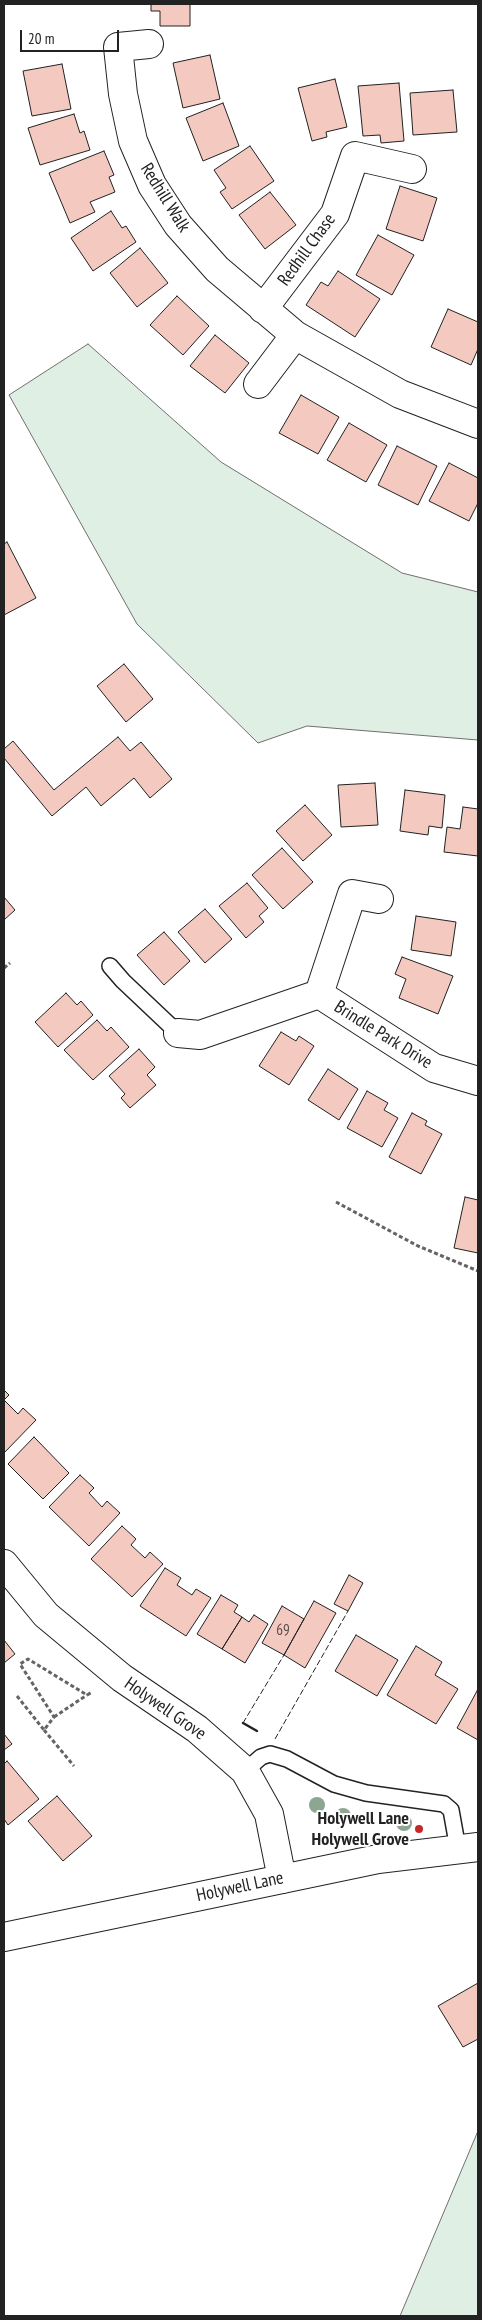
<!DOCTYPE html>
<style>
body{margin:0}
#map{position:relative;width:482px;height:2320px;overflow:hidden;background:#fff;font-family:"PT Sans Narrow",sans-serif}
canvas{display:block}
.frame{position:absolute;inset:0;border:5px solid #222;pointer-events:none}
.scale{position:absolute;left:20px;top:30px;width:99px;height:22px;box-sizing:border-box;border:2px solid #222;border-top:0;padding-left:6px;font-size:15px;line-height:18px;white-space:nowrap;color:#222;-webkit-text-stroke:4px #fff;paint-order:stroke}
</style>
<div id="map">
<canvas width="482" height="2320"></canvas>
<div class="frame"></div>
<div class="scale">20 m</div>
</div>
<script>
const ctx = document.querySelector('canvas').getContext('2d');
ctx.lineJoin = 'round';
function fillPath(path, color) {
  ctx.fillStyle = color;
  ctx.fill(path, 'evenodd');
}
function poly(rows) {
  const path = new Path2D();
  for (const r of rows) {
    path.moveTo(r[0], r[1]);
    for (let i = 2; i < r.length; i += 2) path.lineTo(r[i], r[i + 1]);
  }
  return path;
}
function trace(path, color, width, dash) {
  ctx.strokeStyle = color;
  ctx.lineWidth = width;
  ctx.lineCap = dash ? 'butt' : 'round';
  ctx.setLineDash(dash || []);
  ctx.stroke(path);
}
function write(font, color, halo, rows, align = 'center') {
  ctx.font = font + ' "PT Sans Narrow",sans-serif';
  ctx.lineWidth = 4;
  ctx.setLineDash([]);
  ctx.textBaseline = 'middle';
  ctx.strokeStyle = halo;
  ctx.fillStyle = color;
  for (const [text, x, y, turn = 0] of rows) {
    ctx.save();
    ctx.translate(x, y);
    ctx.rotate((+turn || 0) * Math.PI / 180);
    ctx.textAlign = isNaN(turn) ? turn : align;
    if (halo) ctx.strokeText(text, 0, 0);
    ctx.fillText(text, 0, 0);
    ctx.restore();
  }
}
const green = poly([
 [88,344,221,462,402,573,478,592,478,740,307,726,258,743,137,624,9,395,88,344],
 [478,2131,478,2316,400,2316,478,2131]
]);
fillPath(green, '#e0efe3');
trace(green, '#6f6f6f', 1);
const building = poly([
 [151,4,190,4,190,26,160,26,160,11,151,11,151,4],
 [210,55,220,99,183,108,173,63,210,55],
 [62,64,71,109,32,116,23,71,62,64],
 [335,79,347,127,326,132,327,137,312,141,298,88,335,79],
 [399,83,404,141,381,143,380,135,363,136,358,86,399,83],
 [453,90,457,132,413,135,410,93,453,90],
 [223,103,239,146,203,161,186,118,223,103],
 [74,114,80,133,84,131,90,150,40,165,28,128,74,114],
 [250,146,274,181,232,209,220,192,226,188,214,170,250,146],
 [104,151,114,175,109,177,115,192,90,202,95,212,70,223,49,173,104,151],
 [400,186,437,198,423,241,386,229,400,186],
 [270,192,296,225,265,249,239,215,270,192],
 [111,211,122,228,126,226,136,242,93,271,71,238,111,211],
 [378,235,414,255,392,295,356,275,378,235],
 [140,248,168,283,137,307,110,273,140,248],
 [338,271,380,299,355,337,306,305,321,282,328,286,338,271],
 [177,296,209,326,183,355,150,325,177,296],
 [448,309,478,322,478,349,471,365,431,347,448,309],
 [215,335,249,363,225,393,190,366,215,335],
 [301,395,339,417,318,454,279,433,301,395],
 [349,423,387,445,366,482,327,460,349,423],
 [397,446,437,466,418,505,378,485,397,446],
 [449,463,478,478,478,503,469,521,429,501,449,463],
 [7,542,36,598,4,615,4,544,7,542],
 [124,664,153,699,126,722,97,686,124,664],
 [118,737,130,751,141,742,172,779,150,798,134,778,101,806,86,787,52,816,4,758,4,749,13,741,54,790,118,737],
 [375,783,378,825,341,827,338,785,375,783],
 [405,790,445,795,442,828,429,826,428,835,400,831,405,790],
 [305,805,332,835,303,861,276,831,305,805],
 [463,807,478,809,478,856,444,852,447,827,460,829,463,807],
 [282,848,313,882,283,909,252,875,282,848],
 [247,883,268,908,259,916,264,922,246,938,219,906,247,883],
 [4,897,15,910,4,920,4,897],
 [205,909,232,939,205,963,178,932,205,909],
 [416,916,456,922,451,956,411,950,416,916],
 [164,932,190,961,164,985,137,955,164,932],
 [402,957,453,976,438,1014,399,998,406,979,395,974,402,957],
 [66,993,77,1005,81,1001,93,1015,58,1047,35,1022,66,993],
 [97,1020,107,1031,111,1027,129,1047,93,1080,64,1050,97,1020],
 [281,1032,296,1041,299,1036,314,1046,289,1085,259,1066,281,1032],
 [139,1049,155,1067,147,1075,156,1085,130,1108,121,1098,125,1094,109,1076,139,1049],
 [328,1069,358,1089,339,1120,308,1100,328,1069],
 [367,1091,388,1103,384,1110,398,1118,382,1147,347,1128,367,1091],
 [412,1113,427,1121,425,1125,442,1134,421,1174,389,1157,412,1113],
 [465,1197,478,1200,478,1253,454,1248,465,1197],
 [4,1390,9,1395,4,1400,18,1414,23,1408,36,1420,4,1453,4,1390],
 [34,1437,69,1473,43,1499,8,1464,34,1437],
 [80,1475,94,1488,89,1493,102,1507,107,1501,120,1513,89,1546,49,1507,80,1475],
 [122,1526,136,1539,131,1545,145,1558,150,1552,163,1564,132,1597,91,1559,122,1526],
 [165,1568,181,1578,177,1585,192,1595,196,1589,211,1598,186,1636,140,1606,165,1568],
 [349,1575,363,1583,348,1611,334,1604,349,1575],
 [221,1595,238,1605,234,1612,242,1617,222,1649,197,1634,221,1595],
 [314,1601,336,1613,305,1668,284,1655,314,1601],
 [282,1606,304,1619,284,1655,262,1643,282,1606],
 [254,1615,268,1624,245,1663,222,1649,242,1617,249,1622,254,1615],
 [356,1635,398,1660,377,1696,335,1671,356,1635],
 [4,1640,15,1654,4,1663,4,1640],
 [416,1646,442,1662,435,1675,458,1689,436,1724,387,1695,416,1646],
 [477,1691,478,1692,478,1740,457,1728,477,1691],
 [4,1734,12,1744,4,1750,4,1734],
 [7,1761,39,1799,8,1825,4,1819,4,1764,7,1761],
 [57,1796,92,1836,63,1861,28,1821,57,1796],
 [478,1983,478,2039,463,2047,438,2006,478,1983]
]);
fillPath(building, '#f3c9c0');
trace(building, '#222', 1);
const lane = poly([
 [110,966,123,981,178,1033],
 [245,1771,261,1757,270,1754,287,1759,334,1784,366,1793,444,1804,451,1810,458,1849]
]);
const street = poly([
 [149,44,118,47,123,94,133,141,152,185,178,225,217,269,295,335,400,394,478,424],
 [263,309,335,214,355,156,412,169],
 [258,384,295,335],
 [319,994,352,894,379,899],
 [178,1033,200,1035,319,994,434,1068,478,1081],
 [4,1564,46,1615,122,1678,197,1729,245,1771,269,1814,282,1879]
]);
const secondary = poly([
 [4,1937,378,1859,478,1847]
]);
trace(lane, '#222', 18);
trace(street, '#222', 30);
trace(secondary, '#222', 30);
trace(poly([
 [4,968,10,963],
 [336,1202,418,1246,478,1271],
 [17,1696,44,1730,54,1717,20,1664,28,1659,87,1695,92,1692],
 [54,1717,87,1695],
 [44,1730,74,1766]
]), '#646464', 3, [4, 2.5]);
trace(lane, '#fff', 15);
trace(street, '#fff', 28);
trace(secondary, '#fff', 28);
trace(poly([
 [243,1723,284,1655],
 [275,1739,348,1611]
]), '#222', 1, [6, 2.5]);
trace(poly([
 [243,1723,257,1731]
]), '#222', 2.5);
ctx.fillStyle = '#8da692';
for (const [x, y] of [
 [317,1805],
 [343,1816],
 [404,1823]
]) {
  ctx.beginPath();
  ctx.arc(x, y, 8, 0, 2 * Math.PI);
  ctx.fill();
}
for (const [x, y, r, color] of [
 [419,1829,5,"#c62828"]
]) {
  const dot = new Path2D();
  dot.arc(x, y, r, 0, 2 * Math.PI);
  ctx.fillStyle = color;
  ctx.fill(dot);
  trace(dot, '#fff', 2);
}
write('15px', '#564c4a', null, [
 ["69",283,1631]
]);
write('18px', '#222', '#fff', [
 ["Redhill Walk",165,198,58],
 ["Redhill Chase",307,250,-54],
 ["Brindle Park Drive",383,1035,32],
 ["Holywell Grove",165,1709,35],
 ["Holywell Lane",240,1887,-12]
]);
write('bold 18px', '#222', '#fff', [
 ["Holywell Lane",409,1819],
 ["Holywell Grove",409,1840]
], 'right');
</script>
